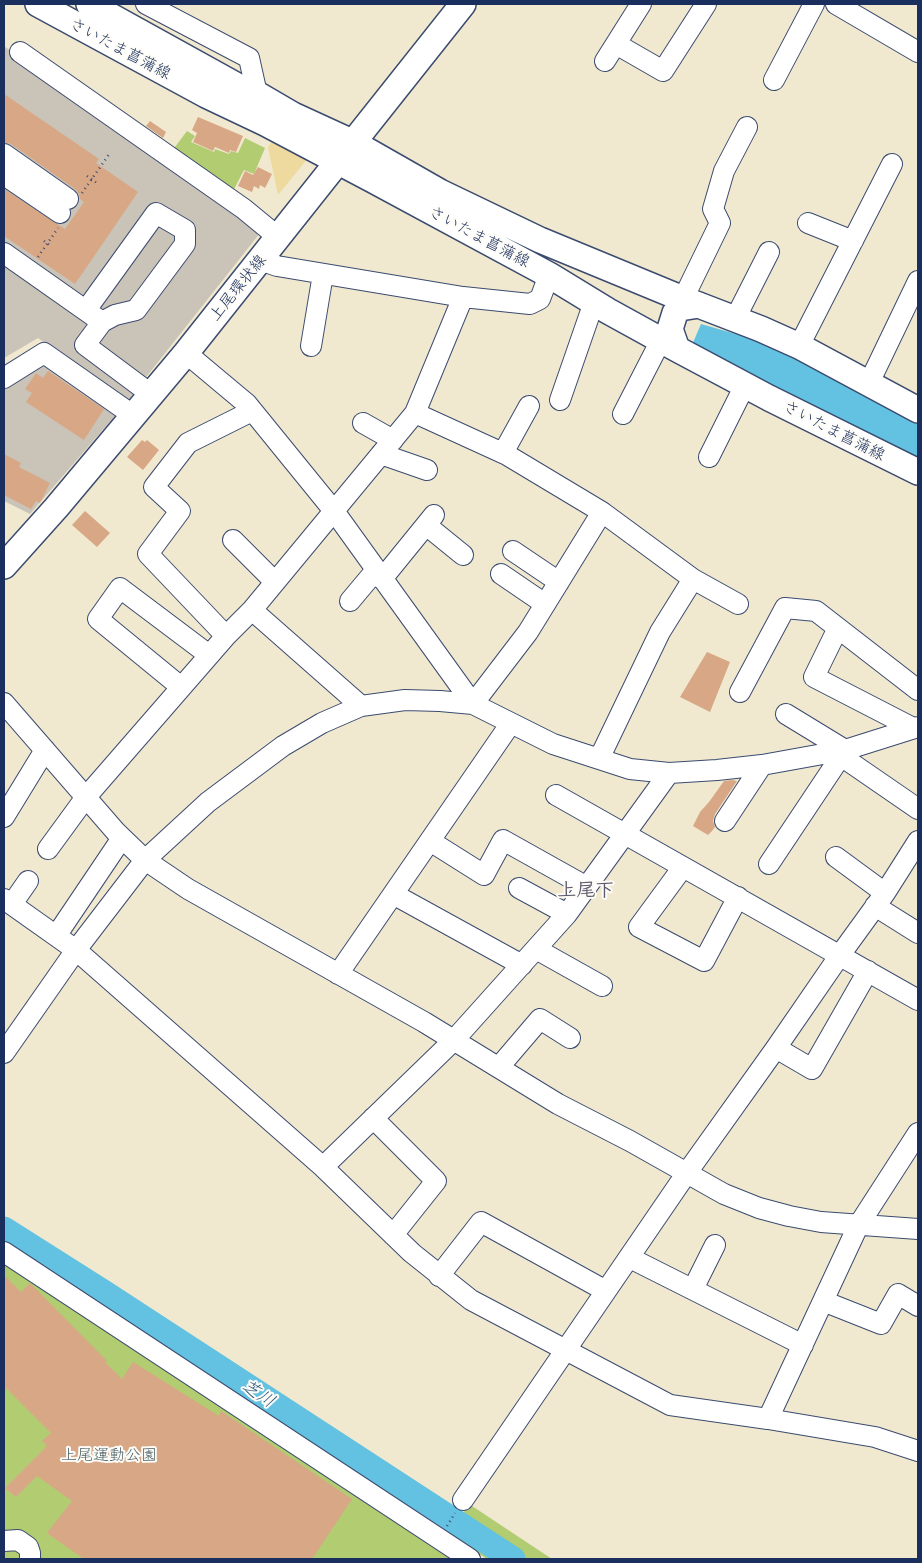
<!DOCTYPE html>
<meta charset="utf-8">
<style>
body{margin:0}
#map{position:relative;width:922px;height:1563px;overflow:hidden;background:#f0e9cf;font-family:"Comic Neue",sans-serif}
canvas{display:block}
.frame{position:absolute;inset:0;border:5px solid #1b2f5e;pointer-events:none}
</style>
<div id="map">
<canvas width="922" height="1563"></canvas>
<div class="frame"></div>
</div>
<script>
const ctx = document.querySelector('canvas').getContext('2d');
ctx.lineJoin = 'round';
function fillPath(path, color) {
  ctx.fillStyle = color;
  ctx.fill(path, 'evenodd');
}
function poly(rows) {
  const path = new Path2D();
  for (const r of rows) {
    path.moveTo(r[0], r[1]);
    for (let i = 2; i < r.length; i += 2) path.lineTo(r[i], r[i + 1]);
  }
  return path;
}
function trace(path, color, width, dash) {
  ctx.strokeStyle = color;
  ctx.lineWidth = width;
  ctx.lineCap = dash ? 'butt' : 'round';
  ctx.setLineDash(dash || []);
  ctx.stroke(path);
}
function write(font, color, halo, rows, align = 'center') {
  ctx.font = font + ' "Comic Neue","Klee One",sans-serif';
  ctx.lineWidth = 4;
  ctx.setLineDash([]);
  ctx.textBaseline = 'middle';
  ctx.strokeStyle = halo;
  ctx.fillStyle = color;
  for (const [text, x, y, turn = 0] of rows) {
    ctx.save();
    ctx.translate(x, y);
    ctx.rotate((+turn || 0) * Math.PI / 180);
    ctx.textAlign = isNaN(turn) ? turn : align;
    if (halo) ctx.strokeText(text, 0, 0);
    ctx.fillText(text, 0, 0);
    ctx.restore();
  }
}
fillPath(poly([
 [4,46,260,233,128,400,38,338,4,358],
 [45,362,119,411,30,514,4,501,4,387]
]), '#cac3b8');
fillPath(poly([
 [187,131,195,136,191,142,214,152,215,149,229,154,231,151,238,153,245,138,265,148,254,174,244,170,231,195,172,151],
 [4,1262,455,1559,4,1559],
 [469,1504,552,1559,516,1559,458,1521],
 [454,1524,507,1559,487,1559,449,1534]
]), '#b2cc72');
fillPath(poly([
 [274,139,309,157,278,195,268,147]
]), '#eeda9e');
fillPath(poly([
 [701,324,764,342,897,410,918,425,918,462,692,345]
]), '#63c2e1');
trace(poly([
 [4,1229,105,1293,513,1559]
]), '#63c2e1', 25);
fillPath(poly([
 [4,94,99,159,96,163,138,192,75,284,4,236,4,189,65,229,84,202,80,199,79,194,75,189,11,144,4,142],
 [198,117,243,136,236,152,230,150,229,153,215,147,213,151,193,142,197,133,192,130],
 [150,121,166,132,163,138,146,126],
 [258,167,272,174,265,188,260,185,259,189,254,186,252,192,238,186,245,171,253,175],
 [48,371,104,409,84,440,26,402,32,393,25,389,36,373,43,378],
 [142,440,145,442,147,440,159,450,143,470,127,457],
 [4,454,21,463,19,467,50,483,40,503,36,501,31,509,4,495],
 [85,511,110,533,97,547,72,525],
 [707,652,730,662,710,712,680,697],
 [732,780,737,781,715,814,713,821,715,827,712,831,708,835,693,826,700,812,709,802,724,781],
 [4,1275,21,1292,30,1283,107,1361,105,1362,122,1379,133,1362,219,1416,221,1411,352,1499,312,1559,84,1559,47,1533,72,1501,37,1476,16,1497,5,1488,47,1446,42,1441,51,1433,4,1386]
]), '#d8a785');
const minor = poly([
 [146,4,249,58,257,94],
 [836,4,918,52],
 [616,44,663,71,706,4],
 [20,52,244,209,278,237],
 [605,61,641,4],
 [774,80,814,4],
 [4,154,68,199],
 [4,175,60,213],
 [808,223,853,241],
 [4,253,102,322,85,345,152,395],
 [260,260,277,266,463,297,530,304,540,299,549,275],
 [683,299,720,223,713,209,724,171,747,127],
 [86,310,156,213,185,230,185,244,136,310,115,315,102,322],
 [735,319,769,252],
 [311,346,323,274],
 [799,346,892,164],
 [186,353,247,404,334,511,473,704],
 [4,378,44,353,134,416],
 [869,383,918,281],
 [560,400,594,302],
 [415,413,507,455,602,512,528,632,473,704],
 [623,414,661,340],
 [363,423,393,440],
 [503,453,529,406],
 [381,454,427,470],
 [709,457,745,385],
 [602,512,693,579],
 [426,525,463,555],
 [233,540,275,582],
 [513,551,559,582],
 [501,574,545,604],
 [382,579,434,515],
 [350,601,376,570],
 [252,610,361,706],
 [838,628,814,677,913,728],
 [226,636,148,554,180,511,154,487,188,443,252,411],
 [181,687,98,619,120,588,209,655],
 [740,692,785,608,816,611,918,690],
 [4,703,116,832,145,860,188,889,424,1022,558,1104,630,1141,724,1194,759,1208,789,1216,821,1222,918,1229],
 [841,756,918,809],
 [599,759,660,632,693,579,738,604],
 [556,795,918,1000],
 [4,817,45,750],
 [725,821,762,765],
 [430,841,484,875,503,840,587,887],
 [48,849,86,797,226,636,252,610,415,413,463,297],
 [836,857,885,893],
 [769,864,845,750,786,714],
 [683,867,639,927,704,961,738,897],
 [519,888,567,914],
 [393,894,522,965],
 [4,899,76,950,323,1167,412,1253,471,1300,670,1405,768,1419,875,1437,918,1451],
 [12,904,28,881],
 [875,906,918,933],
 [56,936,122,838],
 [536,949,602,986],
 [338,974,511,723],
 [776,1048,812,1069,868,971],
 [4,1053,76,950,145,860,208,802,283,746,322,723,361,706,405,700,440,701,473,704,553,744,630,769,669,773,717,770,762,765,845,750,918,727],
 [499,1067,540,1019,570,1038],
 [373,1118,436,1181,393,1235],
 [323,1167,454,1040,567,914,669,773],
 [4,1252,470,1559],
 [630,1258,803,1345],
 [439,1276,481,1222,606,1291],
 [693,1289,715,1245],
 [823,1301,881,1324,898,1294,918,1306],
 [768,1419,858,1226,918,1133],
 [463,1500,686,1174,776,1048,840,955,885,893,918,841],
 [4,1541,18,1540,28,1547,30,1553,30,1559]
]);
const major = poly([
 [38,4,206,95,265,123,373,180,549,275,608,311,677,349,769,398,918,472],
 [89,4,239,87,257,94,293,115,354,143,440,192,540,240,683,299,761,329,799,346,918,410],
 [677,349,670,329,675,313,680,308,699,305],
 [4,566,56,508,186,353,463,4]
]);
trace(minor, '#3b4b6f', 22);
trace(major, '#3b4b6f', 28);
trace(poly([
 [82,193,110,153],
 [38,257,58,228],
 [447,1526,455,1513]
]), '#3b4b6f', 2.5, [1, 4]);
trace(minor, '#fff', 20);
trace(major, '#fff', 25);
trace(poly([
 [87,176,97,183],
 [44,241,52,247]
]), '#3b4b6f', 2.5, [1, 4]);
write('16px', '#1b2f5e', '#fdfcf7', [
 ["さいたま菖蒲線",120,49,28],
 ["さいたま菖蒲線",479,237,28],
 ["上尾環状線",238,288,-51],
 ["さいたま菖蒲線",834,431,27]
]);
write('16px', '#485e64', '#fdfcf7', [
 ["上尾運動公園",109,1455]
]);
write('italic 18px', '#315b85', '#fdfcf7', [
 ["芝川",258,1394,33]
]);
write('bold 19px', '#5d596c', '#fdfcf7', [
 ["上尾下",586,891]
]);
</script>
